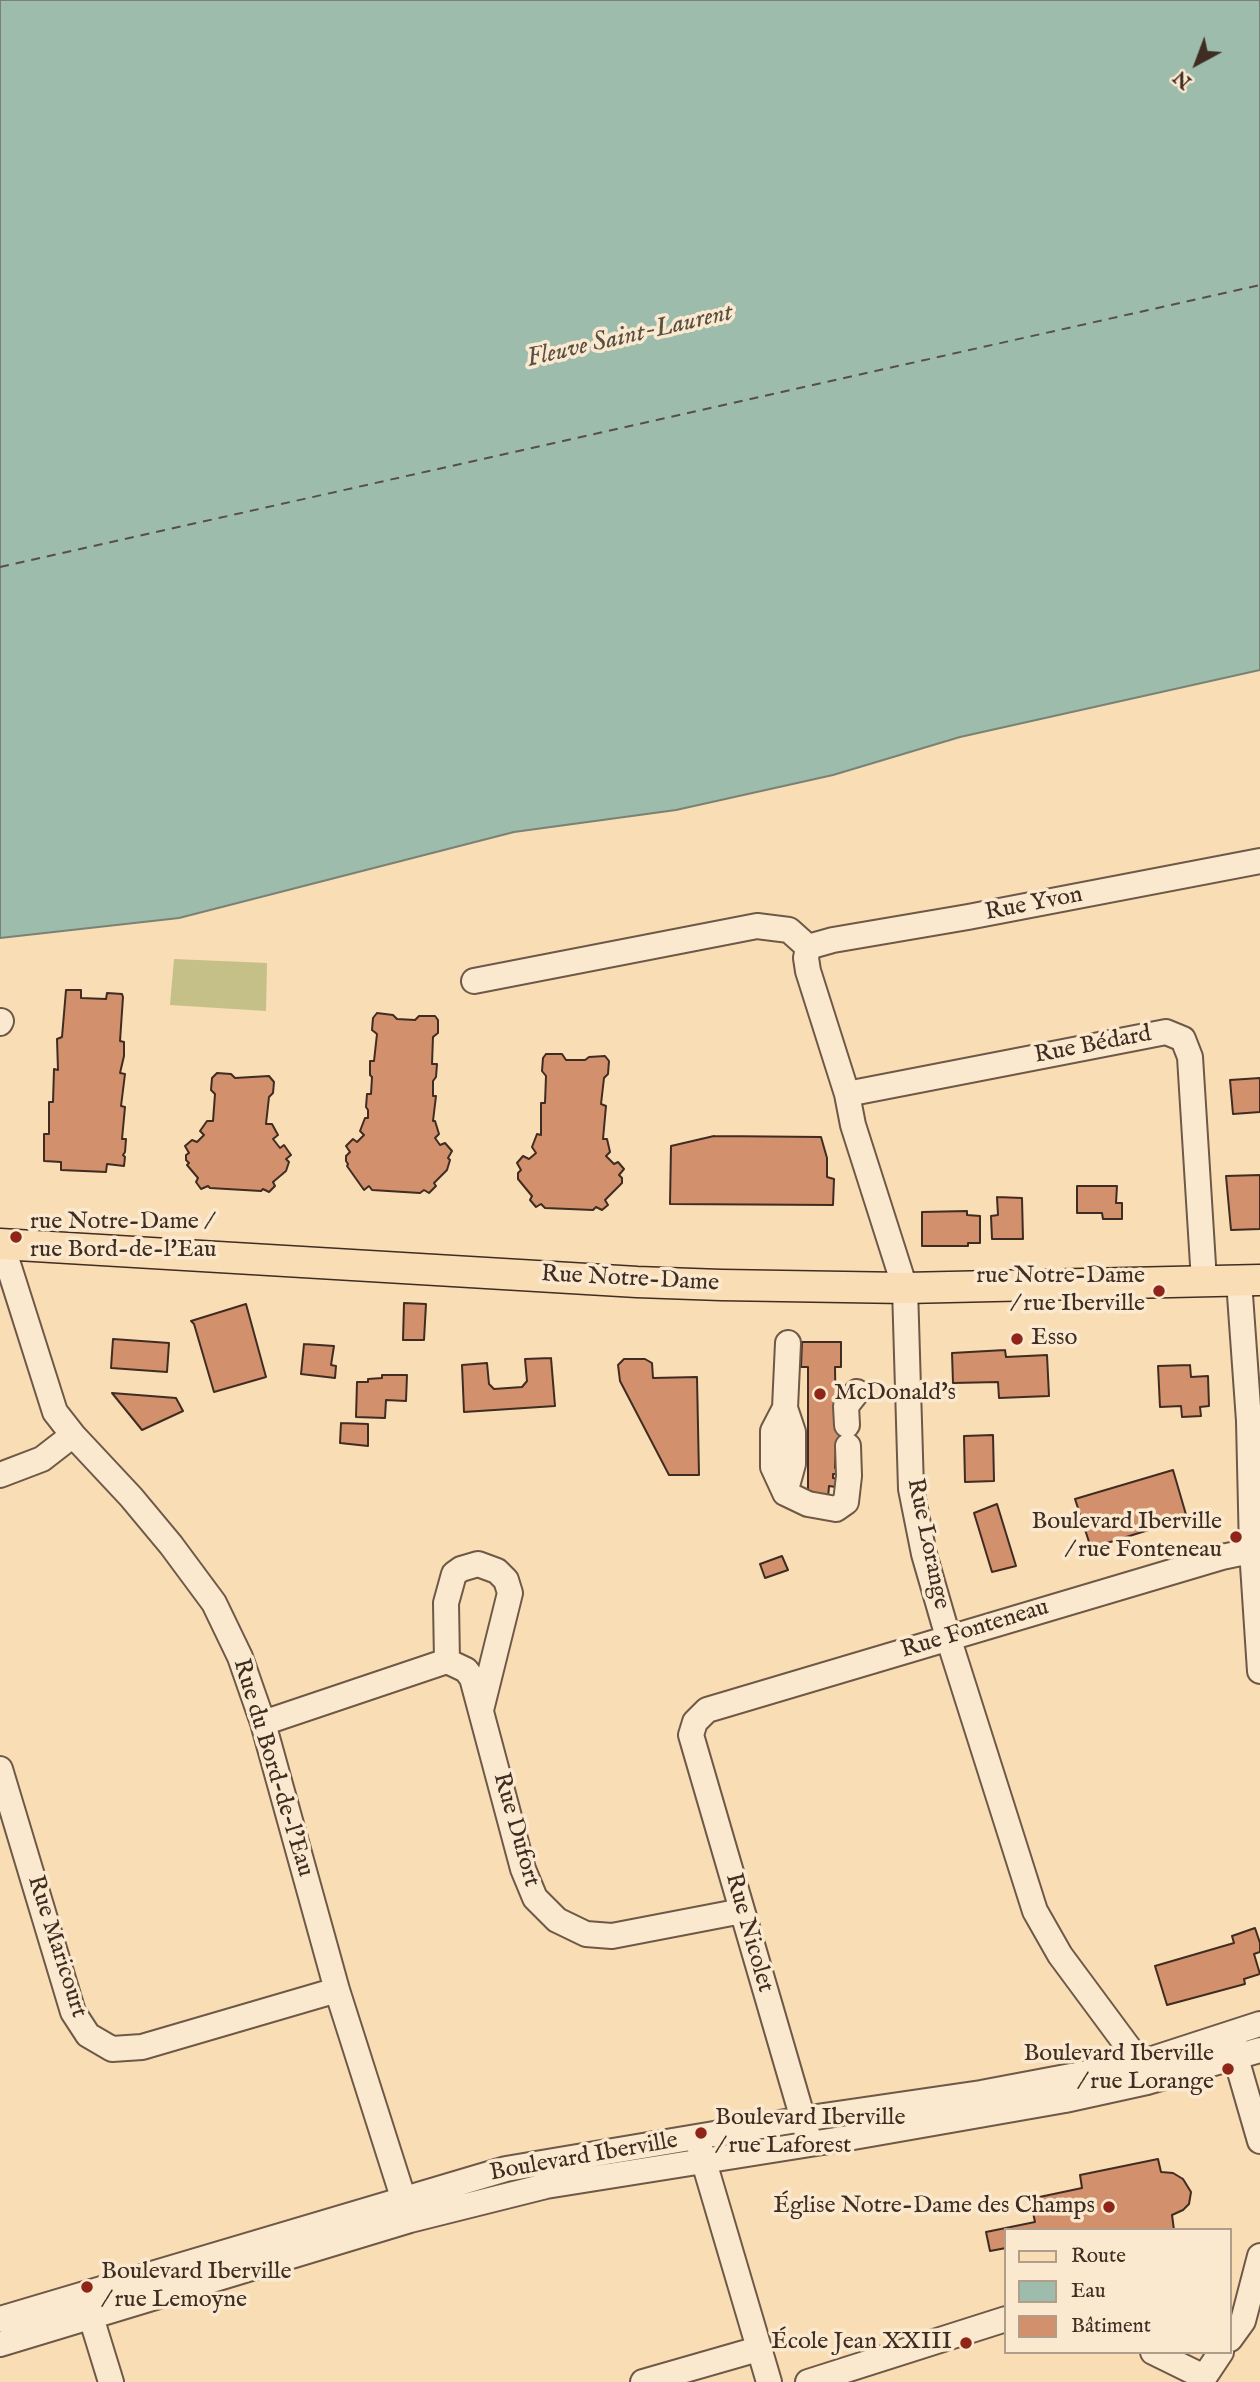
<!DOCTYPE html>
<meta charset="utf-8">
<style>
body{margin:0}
#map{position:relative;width:1260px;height:2382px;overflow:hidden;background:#f9ddb5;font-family:"IM FELL English",serif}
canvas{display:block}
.legend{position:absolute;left:1004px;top:2228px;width:228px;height:126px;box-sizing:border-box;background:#fbe9cf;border:2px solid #b09d8a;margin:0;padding:9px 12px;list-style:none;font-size:21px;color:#3f2c22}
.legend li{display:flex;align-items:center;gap:14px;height:35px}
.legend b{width:35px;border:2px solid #b09d8a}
.north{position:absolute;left:1162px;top:28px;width:70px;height:70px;-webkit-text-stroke:5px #fbe9cf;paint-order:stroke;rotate:221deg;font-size:19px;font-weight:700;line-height:28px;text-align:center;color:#3f2c22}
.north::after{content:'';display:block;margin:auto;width:24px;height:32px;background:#3f2c22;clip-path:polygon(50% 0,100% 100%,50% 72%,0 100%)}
</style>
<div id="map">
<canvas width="1260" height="2382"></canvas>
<ul class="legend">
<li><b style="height:9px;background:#f9ddb5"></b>Route</li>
<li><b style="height:19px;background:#9ebcac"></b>Eau</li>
<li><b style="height:19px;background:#d3906c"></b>Bâtiment</li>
</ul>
<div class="north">N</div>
</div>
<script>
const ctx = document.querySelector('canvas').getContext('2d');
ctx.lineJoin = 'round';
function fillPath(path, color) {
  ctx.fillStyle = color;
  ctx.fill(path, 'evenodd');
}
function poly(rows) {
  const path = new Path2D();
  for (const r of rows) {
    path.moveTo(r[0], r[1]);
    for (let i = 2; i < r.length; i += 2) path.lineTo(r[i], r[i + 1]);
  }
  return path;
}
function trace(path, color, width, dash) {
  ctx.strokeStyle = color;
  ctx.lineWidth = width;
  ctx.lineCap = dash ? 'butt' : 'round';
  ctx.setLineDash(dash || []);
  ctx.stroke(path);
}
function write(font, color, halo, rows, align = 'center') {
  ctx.font = font + ' "IM FELL English",serif';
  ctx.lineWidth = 7;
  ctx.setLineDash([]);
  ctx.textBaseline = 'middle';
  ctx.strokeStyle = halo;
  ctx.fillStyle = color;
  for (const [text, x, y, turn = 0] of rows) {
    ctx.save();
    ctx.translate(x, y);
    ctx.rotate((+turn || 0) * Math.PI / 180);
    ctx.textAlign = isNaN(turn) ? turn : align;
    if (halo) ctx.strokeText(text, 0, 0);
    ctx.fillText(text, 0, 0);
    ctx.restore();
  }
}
fillPath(poly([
 [174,959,267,963,266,1011,170,1005]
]), '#c5bf88');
const water = poly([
 [0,0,1260,0,1260,670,960,737,833,775,676,810,514,832,179,918,0,938,0,0]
]);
fillPath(water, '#9ebcac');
trace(water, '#788275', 2);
trace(poly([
 [0,567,1260,285]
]), '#575044', 2, [9, 7]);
const building = poly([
 [66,990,81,990,81,998,106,999,107,993,122,994,123,997,120,1041,124,1042,124,1056,120,1073,125,1074,121,1106,125,1107,122,1139,126,1139,125,1152,123,1155,125,1157,124,1166,107,1164,106,1172,61,1170,61,1162,44,1161,44,1134,49,1134,49,1102,53,1102,54,1069,58,1070,57,1039,62,1037,66,990],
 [377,1013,393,1015,397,1019,415,1020,419,1016,435,1016,438,1020,438,1033,433,1037,432,1064,437,1064,436,1077,433,1081,433,1096,436,1096,433,1121,435,1121,439,1134,435,1138,440,1145,445,1143,452,1151,448,1158,450,1160,447,1170,434,1183,436,1186,429,1193,424,1190,420,1193,372,1190,369,1186,364,1190,347,1166,348,1164,346,1161,346,1156,350,1152,346,1146,353,1139,357,1142,364,1135,360,1131,365,1118,368,1118,368,1110,366,1107,367,1094,371,1094,372,1077,370,1075,370,1061,374,1061,377,1034,372,1030,373,1018,377,1013],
 [546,1054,562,1054,566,1060,585,1060,589,1057,605,1056,609,1061,608,1074,604,1078,601,1104,606,1106,603,1139,607,1139,610,1152,606,1156,614,1164,618,1162,624,1169,619,1175,622,1178,622,1183,605,1200,608,1205,602,1210,596,1207,593,1210,545,1208,541,1204,536,1207,530,1200,532,1196,518,1179,518,1173,521,1170,517,1163,523,1156,529,1159,536,1153,532,1147,537,1134,541,1135,541,1103,545,1103,546,1076,542,1071,543,1058,546,1054],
 [217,1073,231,1074,235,1078,269,1076,274,1082,273,1093,269,1097,266,1124,272,1124,278,1135,273,1139,280,1148,284,1145,291,1155,286,1159,289,1162,286,1171,273,1182,275,1186,269,1192,263,1189,261,1191,210,1188,208,1186,201,1189,196,1182,198,1178,187,1165,189,1163,186,1160,186,1155,189,1153,185,1146,192,1140,197,1142,204,1135,200,1131,207,1121,213,1121,215,1094,211,1090,212,1078,217,1073],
 [1260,1078,1260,1112,1233,1114,1230,1080,1260,1078],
 [714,1136,821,1137,827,1158,827,1177,834,1179,833,1205,670,1204,671,1146,714,1136],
 [1260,1175,1260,1229,1231,1230,1226,1176,1260,1175],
 [1077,1186,1117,1186,1116,1203,1122,1203,1122,1219,1103,1219,1102,1213,1077,1213,1077,1186],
 [997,1197,1022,1198,1023,1239,992,1239,991,1216,998,1215,997,1197],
 [967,1211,967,1215,980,1216,980,1243,968,1243,968,1246,922,1246,922,1212,967,1211],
 [404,1303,426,1304,424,1340,403,1340,404,1303],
 [246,1304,266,1377,214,1392,194,1324,191,1321,246,1304],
 [113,1339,169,1343,167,1372,111,1368,113,1339],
 [802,1342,841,1342,841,1367,835,1367,836,1425,850,1445,836,1446,835,1468,840,1467,840,1474,833,1474,833,1478,837,1479,836,1487,829,1486,828,1498,808,1498,808,1367,801,1367,802,1342],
 [304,1344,334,1346,331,1365,336,1366,335,1378,301,1374,304,1344],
 [1005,1350,1006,1357,1047,1355,1049,1396,999,1398,998,1382,953,1383,952,1353,1005,1350],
 [551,1358,555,1406,464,1412,462,1365,487,1363,489,1384,494,1389,522,1387,527,1381,525,1359,551,1358],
 [624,1359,645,1359,652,1363,653,1378,697,1377,699,1475,669,1475,620,1381,618,1365,624,1359],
 [1190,1365,1191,1377,1208,1376,1209,1406,1200,1407,1201,1416,1182,1417,1181,1406,1160,1407,1158,1366,1190,1365],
 [382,1375,407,1375,406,1401,386,1400,385,1418,356,1417,357,1382,368,1382,368,1379,382,1378,382,1375],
 [112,1393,176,1398,183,1411,142,1430,112,1393],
 [341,1423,368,1424,368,1446,340,1443,341,1423],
 [993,1435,994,1481,965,1482,964,1436,993,1435],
 [1173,1470,1187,1518,1091,1548,1075,1499,1173,1470],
 [997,1504,1016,1566,992,1572,974,1513,997,1504],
 [782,1556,788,1570,765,1578,760,1564,782,1556],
 [1255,1928,1260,1943,1260,1952,1254,1954,1260,1974,1244,1979,1245,1984,1167,2005,1155,1966,1234,1943,1232,1936,1255,1928],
 [1158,2159,1161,2172,1173,2173,1183,2179,1191,2192,1189,2204,1183,2210,1172,2215,1174,2230,1006,2230,1006,2248,990,2251,986,2232,1035,2222,1030,2199,1082,2188,1080,2175,1158,2159]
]);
fillPath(building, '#d3906c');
trace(building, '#3f2c22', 2);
const minor = poly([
 [474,981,757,926,789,930,808,947],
 [0,1023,1,1021],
 [847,1094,1166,1032,1183,1039,1190,1057,1204,1281],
 [2,1245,55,1412,73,1435,131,1497,171,1545,214,1603,240,1657,263,1723,337,1990,408,2213],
 [1239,1281,1249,1421,1252,1550,1260,1671],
 [788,1343,785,1408,773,1431,773,1467,785,1493,808,1504,836,1509,846,1502,849,1476,848,1446],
 [785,1408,793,1432,793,1464,785,1493],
 [847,1425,846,1406,857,1392],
 [0,1475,42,1459,73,1435],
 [447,1661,446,1603,454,1574,461,1569,478,1564,497,1571,506,1580,510,1593,481,1710],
 [263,1723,447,1661,466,1670,472,1678,523,1869,535,1898,557,1920,586,1934,612,1936,742,1911],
 [0,1769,73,2012,88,2035,112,2049,142,2047,337,1990],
 [1234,2043,1236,2058,1260,2141],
 [1147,2082,1140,2063,1060,1955,1035,1911,948,1637,924,1554,911,1489,905,1288,853,1125,847,1094,808,971,806,958,808,947,833,940,968,917,1260,861],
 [807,2133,691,1735,695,1722,707,1710,1222,1557,1260,1549],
 [699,2145,769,2382],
 [87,2304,111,2382],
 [0,2319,506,2169,803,2119,981,2093,1140,2063,1260,2024],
 [1230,2339,1243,2321,1260,2256],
 [0,2344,410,2220,546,2186,848,2138,1065,2100,1147,2082,1260,2050],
 [1153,2352,1204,2377],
 [643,2382,758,2349],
 [808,2382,1006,2319],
 [1201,2382,1221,2352]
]);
const major = poly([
 [0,1244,637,1282,721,1285,905,1288,1260,1280]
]);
trace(minor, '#6e5847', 28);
trace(major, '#3f2c22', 33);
trace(minor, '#fbe9cf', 24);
trace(major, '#f9ddb5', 30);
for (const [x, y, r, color] of [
 [16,1237,7,"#8f2418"],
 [1159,1291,7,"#8f2418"],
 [1017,1339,7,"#8f2418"],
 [820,1394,7,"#8f2418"],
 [1236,1537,7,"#8f2418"],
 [1228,2069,7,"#8f2418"],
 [701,2133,7,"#8f2418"],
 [1109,2207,7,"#8f2418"],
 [87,2287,7,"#8f2418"],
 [966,2343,7,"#8f2418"]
]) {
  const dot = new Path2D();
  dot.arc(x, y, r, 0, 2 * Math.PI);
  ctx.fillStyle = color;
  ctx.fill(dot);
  trace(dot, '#fbe9cf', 2.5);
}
write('24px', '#3f2c22', '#fbe9cf', [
 ["Rue Yvon",1034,905,-11],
 ["Rue Bédard",1093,1046,-11],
 ["Rue Notre-Dame",630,1280,3],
 ["Rue Lorange",927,1544,78],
 ["Rue Fonteneau",975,1630,-17],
 ["Rue du Bord-de-l'Eau",272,1768,73],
 ["Rue Dufort",515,1830,74],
 ["Rue Nicolet",748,1933,74],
 ["Rue Maricourt",56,1947,72],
 ["Boulevard Iberville",584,2158,-10]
]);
write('24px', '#3f2c22', '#fbe9cf', [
 ["rue Notre-Dame /",30,1223],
 ["rue Bord-de-l'Eau",30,1251],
 ["rue Notre-Dame",1145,1277,"right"],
 ["/ rue Iberville",1145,1305,"right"],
 ["Esso",1031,1339],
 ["McDonald's",834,1394],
 ["Boulevard Iberville",1222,1523,"right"],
 ["/ rue Fonteneau",1222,1551,"right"],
 ["Boulevard Iberville",1214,2055,"right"],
 ["/ rue Lorange",1214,2083,"right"],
 ["Boulevard Iberville",715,2119],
 ["/ rue Laforest",715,2147],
 ["Église Notre-Dame des Champs",1095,2207,"right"],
 ["Boulevard Iberville",101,2273],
 ["/ rue Lemoyne",101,2301],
 ["École Jean XXIII",952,2343,"right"]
], 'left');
write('italic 26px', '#575044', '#fbe9cf', [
 ["Fleuve Saint-Laurent",630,337,-13]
]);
</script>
